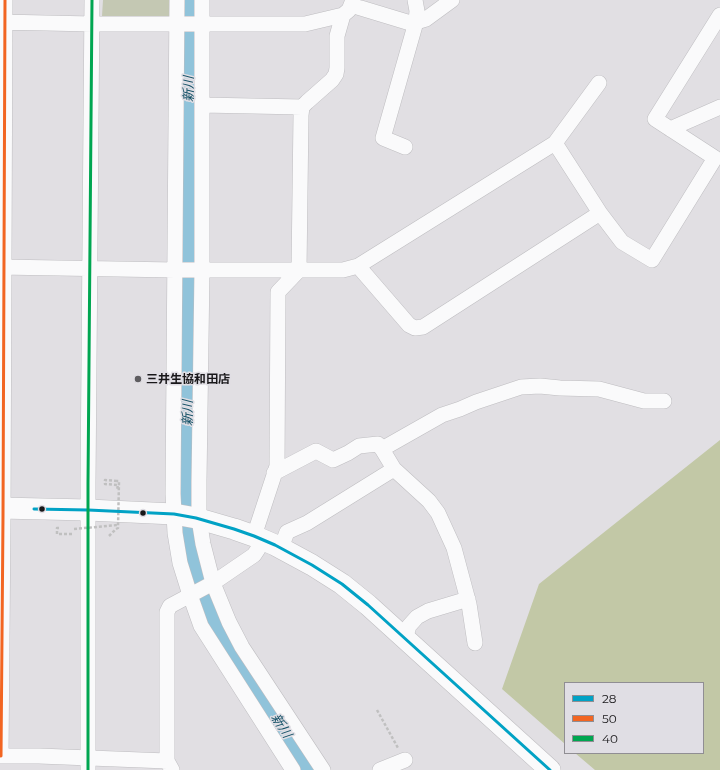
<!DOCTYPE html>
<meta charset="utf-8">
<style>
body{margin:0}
#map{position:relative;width:720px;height:770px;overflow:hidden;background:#e1dfe3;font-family:Montserrat,sans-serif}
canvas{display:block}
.legend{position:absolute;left:564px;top:682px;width:140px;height:72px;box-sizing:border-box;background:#e0dee4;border:1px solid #908e93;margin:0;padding:5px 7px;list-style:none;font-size:12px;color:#181719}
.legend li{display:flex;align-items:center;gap:8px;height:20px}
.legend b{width:20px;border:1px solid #908e93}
</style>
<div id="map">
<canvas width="720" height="770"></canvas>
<ul class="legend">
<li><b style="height:5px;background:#01a2c5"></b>28</li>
<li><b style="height:5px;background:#f26522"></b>50</li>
<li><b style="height:5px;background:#00a651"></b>40</li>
</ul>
</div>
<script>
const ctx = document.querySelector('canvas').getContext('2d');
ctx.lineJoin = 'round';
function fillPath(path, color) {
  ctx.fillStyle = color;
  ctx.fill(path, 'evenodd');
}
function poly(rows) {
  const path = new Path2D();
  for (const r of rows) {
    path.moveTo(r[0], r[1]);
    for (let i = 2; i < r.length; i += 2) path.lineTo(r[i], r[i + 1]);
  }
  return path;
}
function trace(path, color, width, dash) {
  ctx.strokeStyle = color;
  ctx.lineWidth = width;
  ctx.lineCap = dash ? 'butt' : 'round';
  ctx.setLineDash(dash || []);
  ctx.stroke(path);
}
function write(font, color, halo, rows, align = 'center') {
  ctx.font = font + ' Montserrat,"Noto Sans JP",sans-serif';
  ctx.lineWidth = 3;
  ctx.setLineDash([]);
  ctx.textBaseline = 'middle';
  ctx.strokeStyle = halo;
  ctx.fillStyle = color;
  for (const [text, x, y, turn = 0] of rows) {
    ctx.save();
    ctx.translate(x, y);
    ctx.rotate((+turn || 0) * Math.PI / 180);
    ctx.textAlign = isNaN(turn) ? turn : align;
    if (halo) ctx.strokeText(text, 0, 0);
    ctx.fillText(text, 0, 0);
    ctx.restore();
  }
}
fillPath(poly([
 [103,0,169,0,169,18,102,16]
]), '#c4c8b3');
fillPath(poly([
 [720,440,720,770,595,770,575,753,703,753,703,683,565,683,565,744,502,689,539,584]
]), '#c2c8a6');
trace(poly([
 [189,0,189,264,188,286,187,499,188,530,200,582,213,617,219,632,310,770]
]), '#90c3da', 26);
const minor = poly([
 [177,0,173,494,175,533,180,563,190,595,201,626,293,770],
 [202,0,202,270,199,482,199,519,203,544,213,583,229,622,242,647,323,770],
 [351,5,407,22,416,22,426,19,452,0],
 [0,22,92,24,305,24,343,15,349,10,353,0],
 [599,83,555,143,600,213,622,242,652,260,715,158,655,119,720,15],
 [202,105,302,107],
 [670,129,720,107],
 [405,147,383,138,416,22,417,11,415,0],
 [358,266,409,325,415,328,423,327,600,213],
 [0,267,175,270,343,270,358,266,555,143],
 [382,449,442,415,460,409,476,402,521,387,540,386,560,388,599,389,644,401,664,401],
 [274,473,316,451,333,460,348,453,359,446,378,444,382,449,394,469,429,501,438,513,454,548,469,604,475,643],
 [254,536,277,466,278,292,299,270,301,115,302,107,307,102,332,80,336,74,337,68,337,36,343,15],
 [281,548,287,532,307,523,394,469],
 [405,639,409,626,417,617,428,611,468,599],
 [0,756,39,756,167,761,172,770],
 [1,756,3,517,5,0],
 [167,761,167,612,170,606,213,583,254,555,258,549,262,539],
 [88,770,88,483,92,0],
 [380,770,405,760]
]);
const highway = poly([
 [0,508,88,510,174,514,196,518,234,529,254,536,275,545,312,565,342,584,368,605,550,770]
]);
trace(minor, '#bebdc0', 16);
trace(highway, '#bebdc0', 22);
trace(poly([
 [117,481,105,480,105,484,118,485,117,490],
 [59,528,57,528,57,534,74,534],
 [109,536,116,529],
 [377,710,398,748]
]), '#c0c0c0', 2.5, [3, 2]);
trace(minor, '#fafafb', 15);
trace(highway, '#fafafb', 21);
trace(poly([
 [74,529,118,525],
 [116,529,118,528,119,481,117,481]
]), '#c0c0c0', 2.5, [3, 2]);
trace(poly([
 [34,509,88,510,174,514,196,518,234,529,254,536,275,545,312,565,342,584,368,605,550,770]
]), '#01a2c5', 3);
trace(poly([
 [1,756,3,517,5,0]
]), '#f26522', 3);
trace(poly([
 [88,770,88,483,92,0]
]), '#00a651', 3);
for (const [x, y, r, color] of [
 [138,379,4,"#5e5d60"],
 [42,509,3.5,"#181719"],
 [143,513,3.5,"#181719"]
]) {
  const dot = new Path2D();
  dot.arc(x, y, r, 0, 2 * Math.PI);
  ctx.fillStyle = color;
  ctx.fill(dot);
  trace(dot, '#e0dee4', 1.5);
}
write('bold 12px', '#181719', '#e0dee4', [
 ["三井生協和田店",146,379]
], 'left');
write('italic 13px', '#135066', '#e0dee4', [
 ["新川",189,89,-90],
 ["新川",188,413,-90],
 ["新川",281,726,57]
]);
</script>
